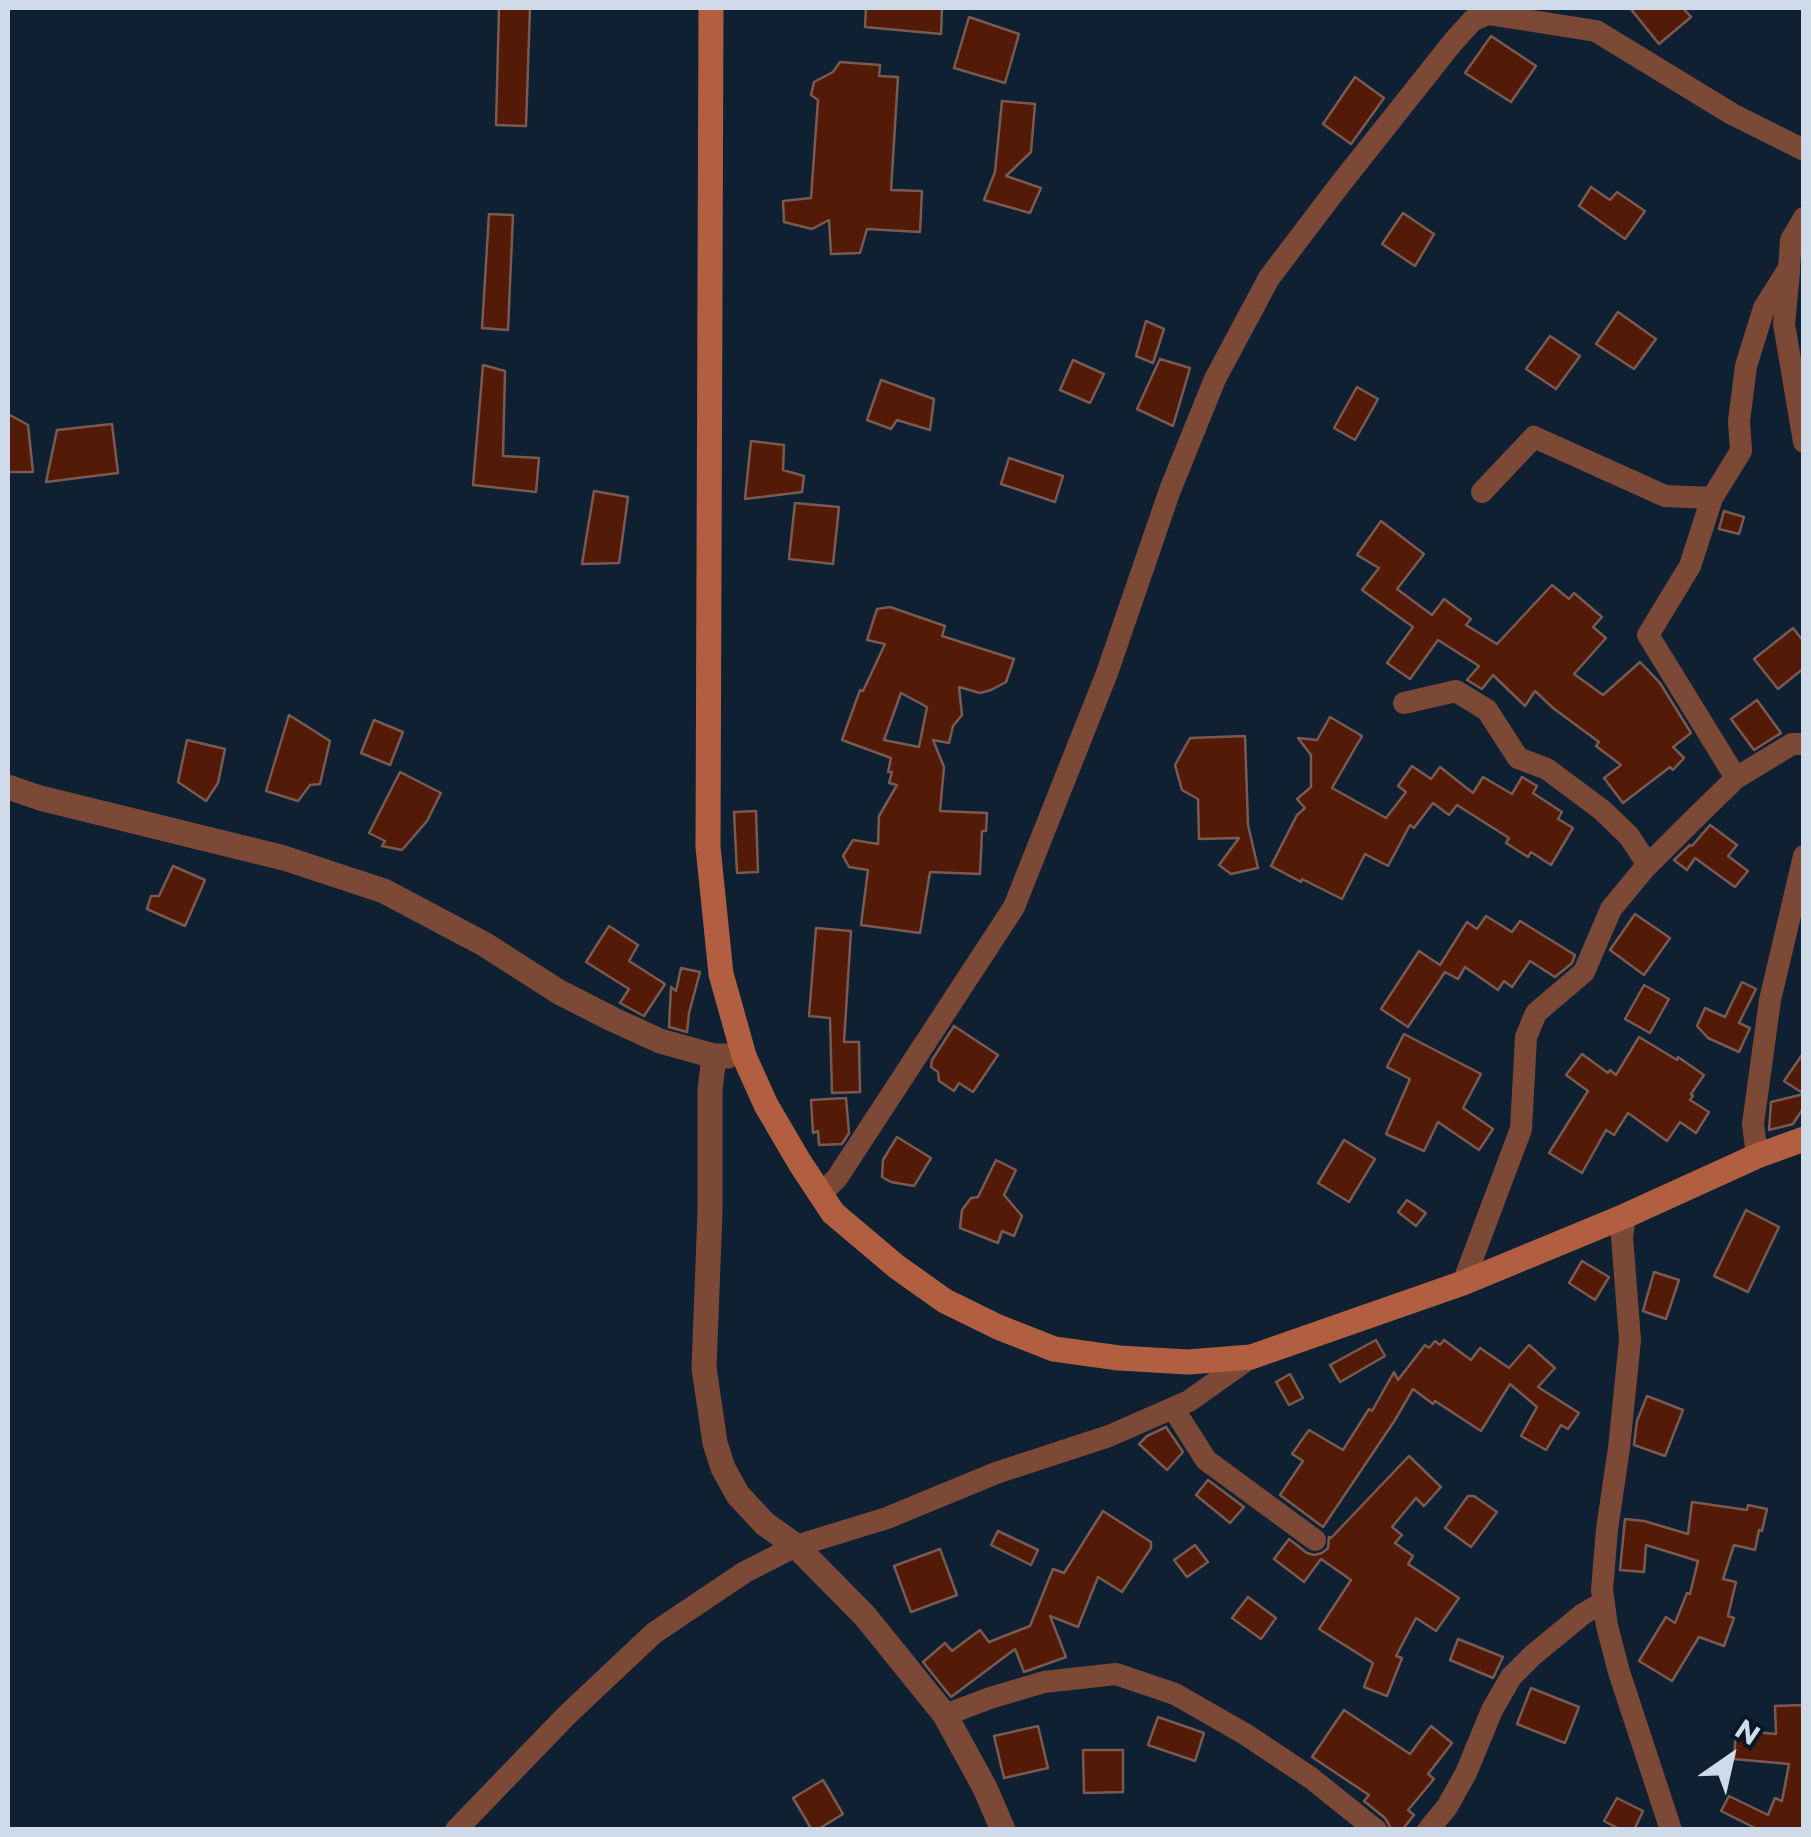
<!DOCTYPE html>
<style>
body{margin:0}
#map{position:relative;width:1811px;height:1837px;overflow:hidden;background:#0f2033;font-family:Montserrat,sans-serif}
canvas{display:block}
.frame{position:absolute;inset:0;border:10px solid #d0dbe9;pointer-events:none}
.north{position:absolute;left:1681px;top:1707px;width:100px;height:100px;-webkit-text-stroke:8px #061729;paint-order:stroke;rotate:34deg;font-size:28px;font-weight:700;line-height:40px;text-align:center;color:#d0dbe9}
.north::after{content:'';display:block;margin:auto;width:35px;height:45px;background:#d0dbe9;clip-path:polygon(50% 0,100% 100%,50% 72%,0 100%)}
</style>
<div id="map">
<canvas width="1811" height="1837"></canvas>
<div class="frame"></div>
<div class="north">N</div>
</div>
<script>
const ctx = document.querySelector('canvas').getContext('2d');
ctx.lineJoin = 'round';
function fillPath(path, color) {
  ctx.fillStyle = color;
  ctx.fill(path, 'evenodd');
}
function poly(rows) {
  const path = new Path2D();
  for (const r of rows) {
    path.moveTo(r[0], r[1]);
    for (let i = 2; i < r.length; i += 2) path.lineTo(r[i], r[i + 1]);
  }
  return path;
}
function trace(path, color, width, dash) {
  ctx.strokeStyle = color;
  ctx.lineWidth = width;
  ctx.lineCap = dash ? 'butt' : 'round';
  ctx.setLineDash(dash || []);
  ctx.stroke(path);
}
const building = poly([
 [499,8,530,8,526,126,496,125,499,8],
 [866,8,942,8,941,34,865,27,866,8],
 [1630,8,1683,8,1691,17,1659,44,1630,8],
 [969,17,1019,34,1005,83,954,68,969,17],
 [1491,36,1536,66,1511,102,1465,73,1491,36],
 [840,62,880,65,879,76,898,77,891,190,922,191,920,232,867,229,860,253,831,254,829,220,812,229,784,222,783,201,811,198,818,100,811,95,814,82,833,72,840,62],
 [1355,77,1384,98,1351,144,1323,124,1355,77],
 [1002,101,1035,104,1031,152,1006,176,1041,188,1030,213,984,200,995,172,1002,101],
 [1591,187,1610,200,1617,192,1645,211,1625,239,1579,206,1591,187],
 [1403,213,1434,234,1415,266,1382,244,1403,213],
 [489,214,513,215,508,330,482,328,489,214],
 [1618,312,1656,339,1634,369,1596,344,1618,312],
 [1146,321,1164,329,1153,363,1136,356,1146,321],
 [1550,336,1580,356,1556,389,1526,369,1550,336],
 [1160,359,1190,368,1173,426,1137,409,1160,359],
 [1073,360,1104,374,1090,403,1060,390,1073,360],
 [483,365,505,371,503,456,539,458,536,492,473,485,483,365],
 [881,380,934,399,930,430,897,420,891,429,867,420,881,380],
 [1357,387,1378,399,1355,440,1334,428,1357,387],
 [8,414,28,425,33,472,8,472,8,414],
 [112,424,118,473,46,482,57,430,112,424],
 [751,441,784,445,783,470,804,476,802,492,745,499,751,441],
 [1009,458,1063,476,1055,502,1001,484,1009,458],
 [594,491,628,497,619,563,582,564,594,491],
 [795,503,839,507,833,564,789,559,795,503],
 [1724,511,1744,517,1739,534,1719,529,1724,511],
 [1381,521,1424,554,1397,589,1432,615,1444,599,1471,619,1466,625,1497,644,1552,585,1569,599,1574,593,1602,617,1593,627,1606,638,1574,674,1603,695,1640,662,1660,683,1691,733,1673,747,1684,758,1673,770,1670,767,1623,803,1604,778,1621,765,1596,746,1599,742,1553,708,1535,691,1525,706,1493,675,1482,689,1467,680,1479,666,1438,640,1410,679,1387,663,1413,627,1362,590,1379,568,1357,555,1381,521],
 [890,607,945,626,942,636,1014,659,1006,682,991,690,980,693,959,687,962,715,953,726,949,743,933,740,944,767,940,811,987,813,986,831,982,831,980,874,930,872,920,933,861,925,868,870,849,867,843,856,853,840,878,844,879,816,897,785,889,783,892,772,888,772,891,758,842,740,860,690,863,691,885,644,867,640,877,609,890,607],
 [901,693,927,707,919,747,884,740,901,693],
 [1793,628,1804,642,1804,668,1778,689,1754,659,1793,628],
 [1757,700,1781,733,1754,750,1731,719,1757,700],
 [289,715,330,741,320,784,310,785,298,801,266,791,289,715],
 [1330,717,1362,736,1332,788,1386,818,1406,792,1398,786,1412,766,1431,779,1440,767,1473,793,1483,777,1512,794,1522,777,1537,786,1533,793,1562,812,1558,819,1573,828,1551,865,1531,852,1528,857,1506,843,1509,838,1457,805,1449,815,1433,803,1414,828,1410,825,1388,866,1365,854,1342,899,1302,879,1301,882,1271,866,1297,815,1305,808,1297,799,1311,787,1311,755,1298,738,1317,740,1330,717],
 [374,720,403,732,390,765,361,753,374,720],
 [1245,736,1248,825,1258,868,1231,874,1219,865,1239,838,1199,839,1198,799,1182,790,1175,765,1190,738,1245,736],
 [187,740,225,749,218,783,206,801,178,782,187,740],
 [400,772,441,793,427,821,402,850,382,846,385,841,369,833,400,772],
 [756,811,758,872,737,873,734,812,756,811],
 [1710,825,1737,845,1728,856,1748,871,1735,887,1695,858,1687,870,1674,860,1690,845,1692,846,1710,825],
 [173,866,205,880,185,926,147,909,151,896,159,896,173,866],
 [1635,914,1670,938,1644,975,1610,950,1635,914],
 [1486,916,1512,932,1520,921,1575,955,1572,963,1555,977,1530,961,1512,987,1504,981,1498,990,1465,967,1458,979,1445,972,1408,1027,1381,1009,1419,951,1440,965,1467,922,1477,929,1486,916],
 [609,926,638,945,629,961,665,984,644,1016,620,1003,629,989,586,962,609,926],
 [816,928,851,931,844,1042,859,1042,860,1092,832,1093,830,1018,809,1016,816,928],
 [681,968,700,972,689,1013,687,1032,669,1027,671,987,676,991,681,968],
 [1742,982,1756,989,1739,1023,1750,1028,1739,1052,1708,1038,1697,1026,1705,1008,1725,1017,1742,982],
 [1644,985,1669,999,1650,1033,1625,1019,1644,985],
 [954,1026,998,1055,973,1092,959,1083,954,1091,939,1081,938,1072,931,1067,932,1060,954,1026],
 [1404,1034,1481,1074,1463,1108,1493,1129,1479,1150,1438,1122,1424,1151,1386,1134,1410,1079,1387,1067,1404,1034],
 [1639,1037,1677,1060,1678,1057,1704,1075,1691,1094,1693,1096,1690,1100,1709,1112,1696,1133,1680,1122,1667,1141,1628,1113,1614,1135,1606,1130,1582,1173,1549,1153,1588,1091,1566,1075,1582,1054,1608,1073,1610,1070,1616,1075,1639,1037],
 [1804,1052,1804,1094,1784,1081,1804,1052],
 [1804,1094,1804,1107,1793,1124,1769,1130,1771,1102,1804,1094],
 [846,1098,849,1133,842,1144,819,1145,818,1131,813,1133,811,1100,846,1098],
 [897,1137,931,1158,914,1186,891,1182,882,1177,883,1160,897,1137],
 [1344,1140,1375,1159,1349,1202,1318,1183,1344,1140],
 [996,1160,1016,1170,1004,1195,1022,1216,1014,1236,1002,1231,998,1243,960,1228,962,1210,971,1198,978,1197,996,1160],
 [1407,1200,1426,1213,1416,1226,1398,1212,1407,1200],
 [1746,1210,1779,1227,1748,1292,1714,1276,1746,1210],
 [1582,1261,1609,1277,1595,1300,1569,1283,1582,1261],
 [1654,1272,1679,1280,1666,1319,1643,1311,1654,1272],
 [1376,1340,1385,1356,1340,1382,1330,1365,1376,1340],
 [1444,1340,1471,1360,1480,1348,1509,1368,1529,1345,1555,1368,1538,1387,1579,1413,1568,1429,1561,1425,1546,1450,1521,1436,1537,1407,1510,1384,1481,1431,1435,1401,1433,1404,1413,1389,1395,1420,1323,1527,1280,1495,1303,1461,1292,1454,1309,1430,1343,1450,1369,1409,1372,1411,1394,1372,1398,1380,1425,1345,1429,1348,1435,1341,1440,1345,1444,1340],
 [1290,1374,1303,1398,1289,1405,1276,1382,1290,1374],
 [1647,1396,1683,1410,1665,1456,1634,1445,1637,1421,1647,1396],
 [1166,1427,1183,1452,1167,1470,1139,1444,1147,1436,1166,1427],
 [1409,1456,1441,1487,1424,1506,1416,1498,1392,1527,1402,1535,1395,1543,1413,1556,1408,1564,1459,1598,1436,1631,1416,1618,1396,1656,1402,1658,1387,1696,1364,1687,1373,1663,1319,1629,1351,1580,1321,1559,1304,1582,1274,1559,1289,1539,1307,1553,1314,1555,1322,1553,1328,1548,1329,1537,1331,1538,1409,1456],
 [1208,1480,1244,1507,1230,1523,1196,1495,1208,1480],
 [1468,1496,1474,1496,1497,1512,1471,1547,1445,1528,1468,1496],
 [1692,1502,1747,1510,1748,1505,1767,1509,1762,1531,1759,1530,1755,1550,1734,1545,1723,1579,1736,1582,1728,1616,1734,1618,1724,1646,1699,1637,1672,1681,1639,1661,1666,1617,1675,1623,1687,1593,1690,1594,1698,1561,1646,1545,1644,1572,1620,1570,1625,1519,1644,1521,1688,1534,1692,1502],
 [1103,1511,1151,1542,1151,1548,1122,1592,1098,1577,1078,1627,1050,1616,1066,1657,1024,1672,1015,1649,951,1697,923,1662,945,1643,952,1651,980,1630,989,1642,1030,1626,1053,1569,1064,1573,1103,1511],
 [998,1531,1038,1550,1031,1565,991,1545,998,1531],
 [1195,1545,1208,1562,1187,1577,1174,1560,1195,1545],
 [940,1549,957,1595,911,1612,894,1566,940,1549],
 [1248,1597,1276,1618,1261,1639,1232,1618,1248,1597],
 [1458,1639,1503,1657,1493,1678,1450,1660,1458,1639],
 [1531,1688,1579,1707,1565,1743,1517,1724,1531,1688],
 [1802,1705,1804,1830,1759,1830,1721,1811,1729,1796,1768,1815,1775,1798,1782,1801,1789,1764,1734,1759,1736,1730,1776,1734,1775,1706,1802,1705],
 [1344,1710,1410,1754,1431,1726,1452,1743,1428,1774,1434,1779,1408,1810,1414,1815,1402,1830,1392,1830,1385,1818,1364,1801,1369,1795,1312,1757,1344,1710],
 [1158,1717,1204,1733,1195,1761,1148,1745,1158,1717],
 [1038,1726,1048,1768,1004,1778,994,1736,1038,1726],
 [1083,1750,1123,1750,1123,1792,1084,1793,1083,1750],
 [823,1780,843,1814,817,1830,812,1830,793,1798,823,1780],
 [1617,1798,1643,1811,1634,1830,1621,1830,1604,1821,1617,1798]
]);
fillPath(building, '#531a07');
trace(building, '#795a51', 2.5);
trace(poly([
 [1789,272,1784,324,1804,442],
 [1482,492,1534,437,1665,496,1712,498],
 [1404,703,1456,691,1487,710,1518,758,1547,769,1602,810,1629,836,1648,865],
 [1736,778,1648,635,1690,566,1712,498,1741,451,1739,421,1746,366,1764,308,1789,268,1791,240,1804,218],
 [1757,1156,1753,1124,1770,1000,1804,856],
 [821,1194,837,1178,1014,907,1107,673,1170,490,1215,379,1269,278,1338,187,1453,42,1473,20,1488,14,1596,31,1732,114,1804,150],
 [1625,1216,1622,1236,1630,1340,1619,1448,1607,1529,1602,1590,1607,1626,1619,1672,1671,1830],
 [1463,1283,1521,1129,1526,1037,1536,1013,1584,972,1611,909,1644,869,1686,827,1736,778,1792,744,1804,744],
 [1173,1408,1206,1460,1315,1540],
 [945,1715,990,1698,1044,1682,1116,1674,1175,1694,1245,1734,1311,1778,1376,1830],
 [456,1830,567,1715,654,1633,745,1572,796,1546,887,1518,996,1473,1109,1436,1189,1401,1251,1357],
 [1428,1830,1447,1807,1466,1773,1492,1710,1511,1677,1533,1655,1583,1614,1604,1602]
]), '#7d4937', 22);
trace(poly([
 [8,787,40,798,284,858,384,891,484,944,559,992,612,1019,660,1041,714,1056,728,1056],
 [714,1056,710,1090,710,1212,704,1368,715,1443,723,1468,738,1495,765,1524,796,1546,865,1616,945,1715,985,1788,1003,1830]
]), '#7d4937', 25);
trace(poly([
 [711,8,708,847,721,974,744,1056,766,1105,800,1163,833,1213,897,1267,945,1301,998,1327,1054,1349,1119,1358,1188,1362,1251,1357,1463,1283,1625,1216,1757,1156,1804,1139]
]), '#b25f41', 25);
</script>
